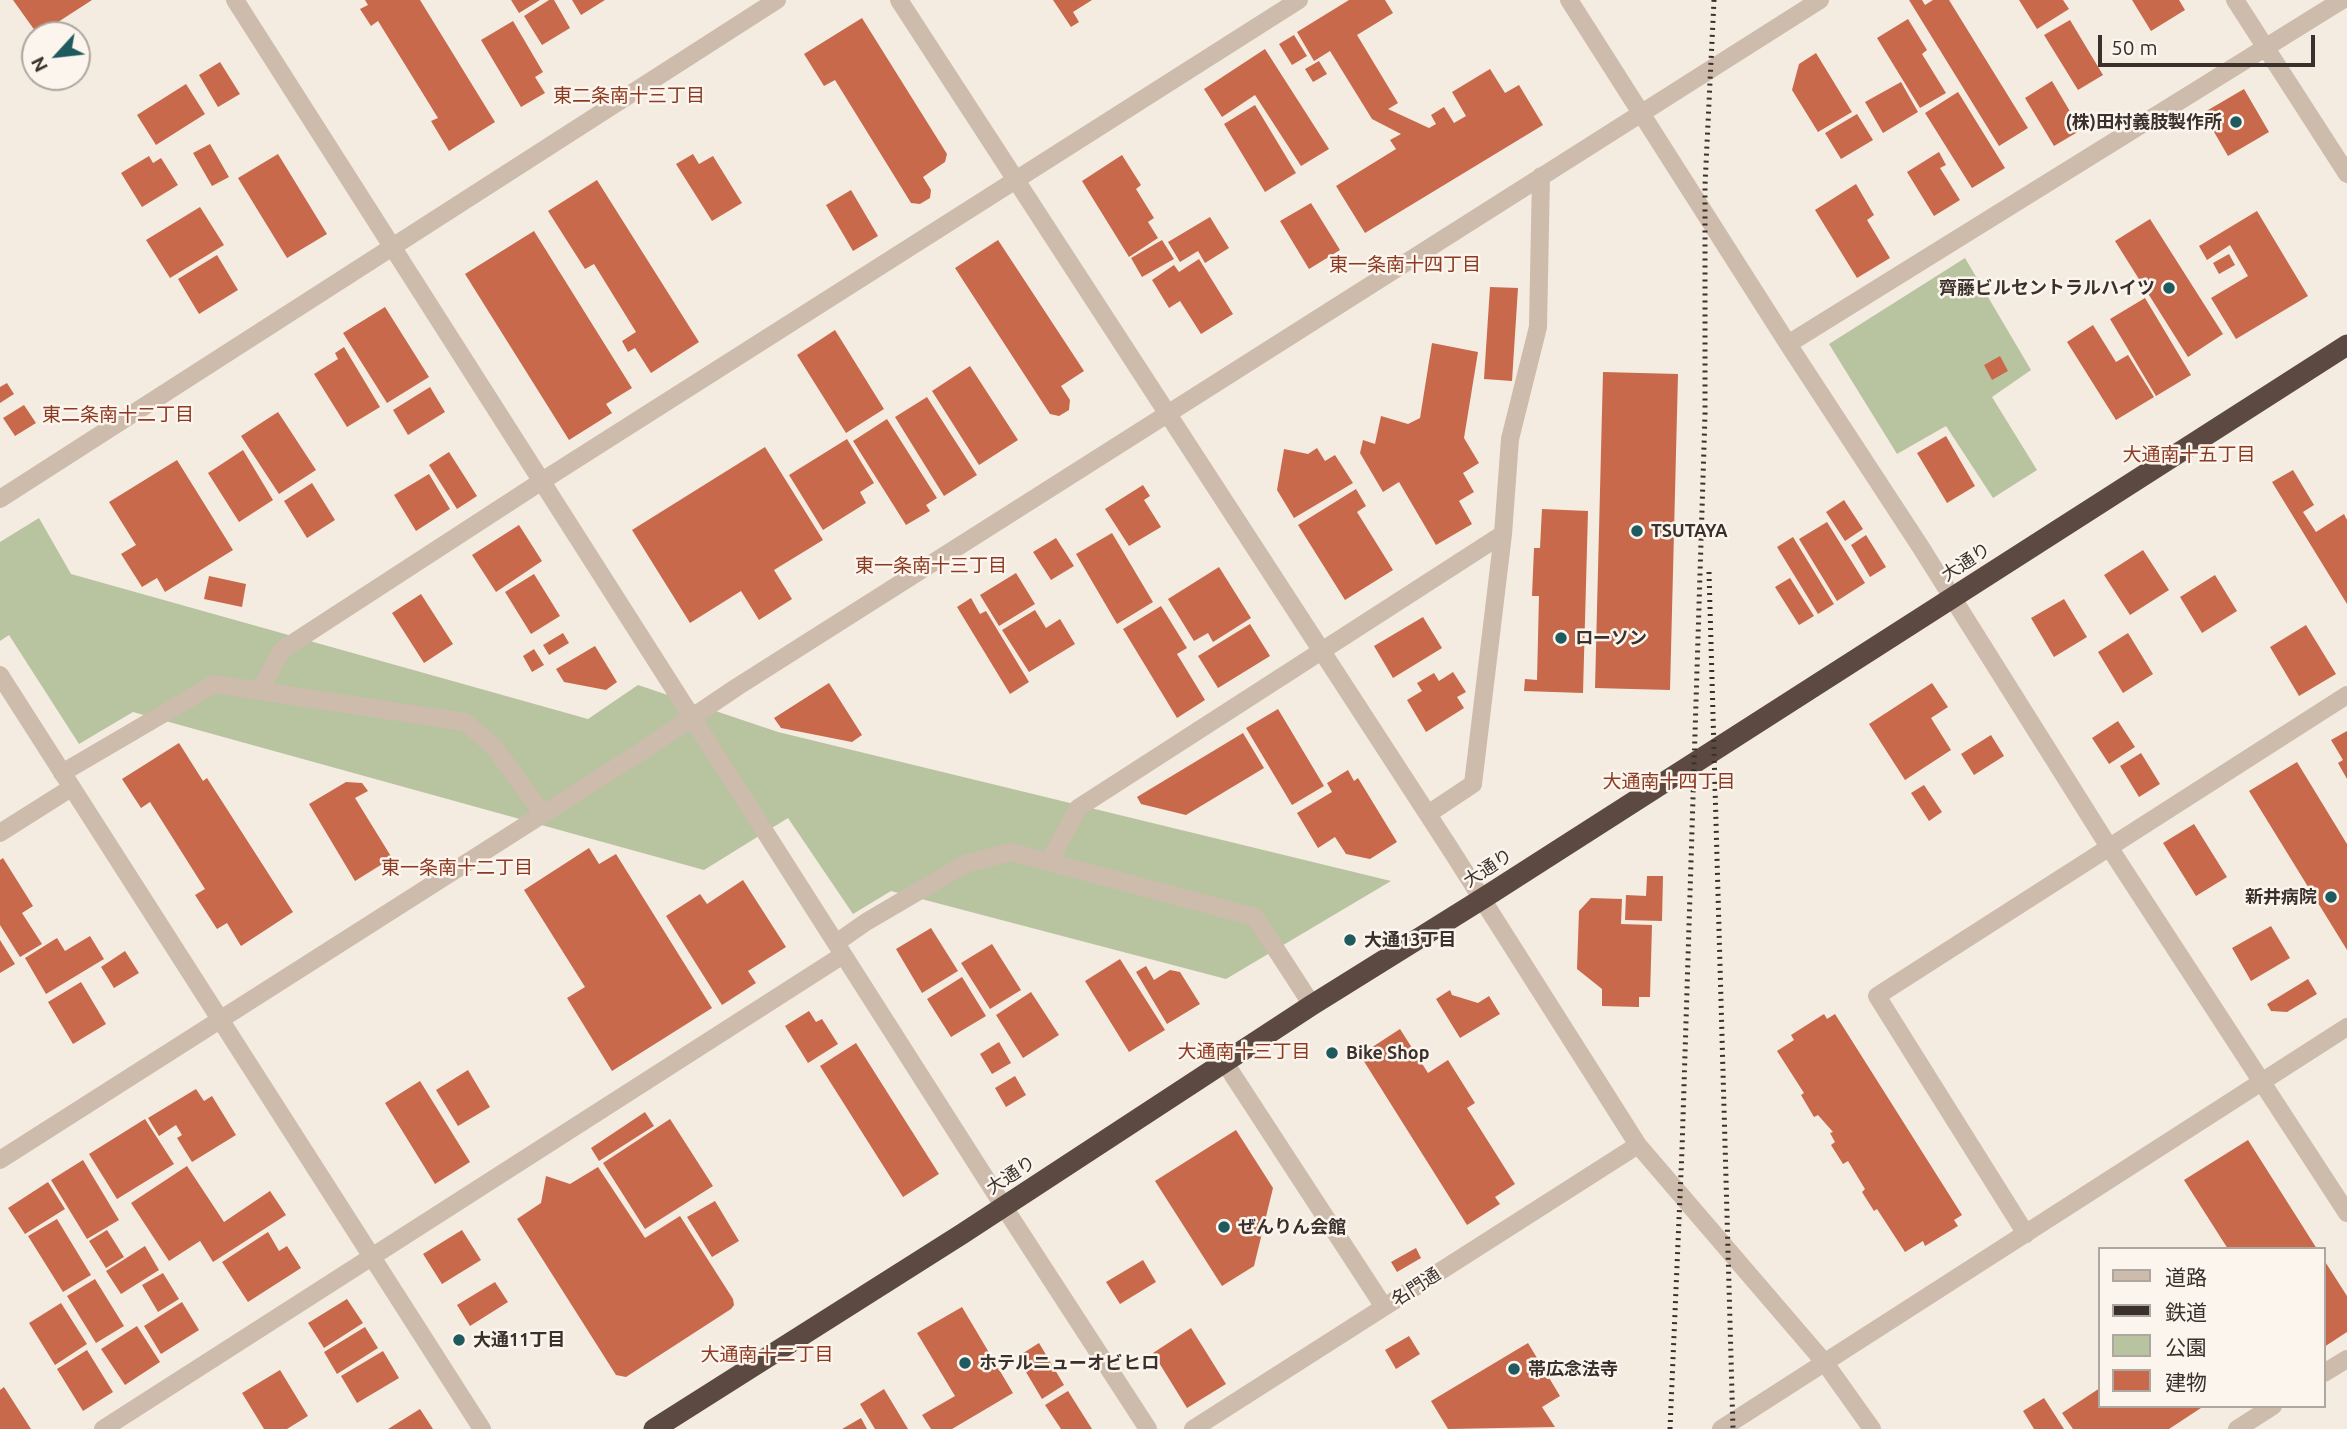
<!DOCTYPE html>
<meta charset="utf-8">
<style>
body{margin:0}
#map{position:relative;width:2347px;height:1429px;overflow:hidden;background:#f4ebe1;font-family:Ubuntu,"Noto Sans JP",sans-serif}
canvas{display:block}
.legend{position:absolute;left:2098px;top:1247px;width:228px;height:161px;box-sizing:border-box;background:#fbf5ee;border:2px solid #aea6a0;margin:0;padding:9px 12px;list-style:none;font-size:21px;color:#3b302b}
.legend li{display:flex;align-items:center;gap:14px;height:35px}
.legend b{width:35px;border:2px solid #aea6a0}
.north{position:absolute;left:21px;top:21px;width:70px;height:70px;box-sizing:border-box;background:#fbf5ee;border:2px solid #aea6a0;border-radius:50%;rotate:243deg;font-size:19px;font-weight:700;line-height:28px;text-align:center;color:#3b302b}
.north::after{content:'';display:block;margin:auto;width:24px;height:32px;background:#1f5a5e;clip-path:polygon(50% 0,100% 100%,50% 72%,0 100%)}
.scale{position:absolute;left:2098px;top:35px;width:217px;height:32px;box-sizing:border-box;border:4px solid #3b302b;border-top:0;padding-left:9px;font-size:21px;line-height:24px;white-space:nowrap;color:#3b302b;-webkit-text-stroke:5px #fbf5ee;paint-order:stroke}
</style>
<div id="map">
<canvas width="2347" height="1429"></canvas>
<ul class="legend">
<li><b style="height:9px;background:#cdbbac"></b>道路</li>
<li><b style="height:9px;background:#3b302b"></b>鉄道</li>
<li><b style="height:19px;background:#b8c4a0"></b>公園</li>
<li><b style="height:19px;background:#c8694b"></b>建物</li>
</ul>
<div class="north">N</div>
<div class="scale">50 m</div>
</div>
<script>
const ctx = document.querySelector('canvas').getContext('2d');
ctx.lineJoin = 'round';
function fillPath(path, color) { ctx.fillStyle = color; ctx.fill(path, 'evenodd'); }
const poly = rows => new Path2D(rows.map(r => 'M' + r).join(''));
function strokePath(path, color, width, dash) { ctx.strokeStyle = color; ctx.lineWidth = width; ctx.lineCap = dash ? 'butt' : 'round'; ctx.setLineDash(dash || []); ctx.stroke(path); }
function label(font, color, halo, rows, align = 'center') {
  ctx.font = font + ' Ubuntu,"Noto Sans JP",sans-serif'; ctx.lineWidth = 5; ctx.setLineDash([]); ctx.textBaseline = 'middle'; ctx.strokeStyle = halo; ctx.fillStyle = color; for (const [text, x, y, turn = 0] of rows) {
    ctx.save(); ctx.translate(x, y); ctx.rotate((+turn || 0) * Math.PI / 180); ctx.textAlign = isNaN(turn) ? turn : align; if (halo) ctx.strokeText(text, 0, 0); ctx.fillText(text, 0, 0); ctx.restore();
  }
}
fillPath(poly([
 [1965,258,2031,370,1992,397,2037,470,1993,498,1946,426,1897,454,1829,344],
 [39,518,71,574,588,719,638,685,778,732,1391,881,1226,979,891,891,853,914,788,818,704,870,133,712,79,744,9,635,0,641,0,542]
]), '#b8c4a0');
fillPath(poly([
 [13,0,92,0,38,35],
 [365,0,420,0,495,122,449,151,431,121,438,118,378,21,371,26,360,9,368,5],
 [511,0,540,0,519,13],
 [549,0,554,0,570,28,542,45,524,16],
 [572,0,605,0,581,15],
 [1053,0,1092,0,1073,12,1079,22,1071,27],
 [1349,0,1385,0,1393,13,1357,35,1398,103,1388,109,1429,128,1436,124,1431,115,1444,107,1454,123,1466,116,1452,92,1490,69,1505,93,1519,85,1543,125,1365,233,1336,186,1396,149,1390,140,1401,134,1372,119,1330,51,1314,61,1297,32],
 [1909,0,1922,0,1925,5,1933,0,1949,0,2028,128,1999,146],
 [2019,0,2063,0,2069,9,2037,29],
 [2132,0,2179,0,2185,10,2151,31],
 [862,18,947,154,945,162,923,177,931,190,930,198,920,204,911,203,835,80,824,86,804,54],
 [1908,19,1927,50,1922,54,1946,93,1920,108,1877,38],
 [2070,20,2103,75,2078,90,2044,35],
 [513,21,543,72,535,77,545,93,521,107,481,40],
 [1294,35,1307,56,1292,65,1279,44],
 [1265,49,1329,149,1301,166,1255,95,1222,117,1204,89],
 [1816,53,1852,112,1818,132,1792,90,1799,64],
 [1319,61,1327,74,1313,82,1305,69],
 [220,62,240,94,218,107,199,75],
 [2052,81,2081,130,2054,146,2025,98],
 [1901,82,1918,112,1883,133,1865,102],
 [186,84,205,114,156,145,137,115],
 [2244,89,2269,132,2228,156,2203,113],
 [1958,92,2005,168,1972,188,1925,113],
 [1255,105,1296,173,1265,192,1224,124],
 [1857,114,1873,140,1841,159,1825,133],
 [210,144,229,177,212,186,193,153],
 [1939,152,1946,165,1940,168,1960,200,1934,216,1907,172],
 [278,154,327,234,287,258,238,178],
 [693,154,699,164,713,156,742,203,712,221,676,164],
 [1122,155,1141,185,1136,189,1154,218,1148,222,1158,238,1129,257,1082,181],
 [149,156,153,163,161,158,178,185,142,207,121,173],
 [597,180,699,342,651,373,635,348,628,352,622,341,636,332,594,264,585,269,548,211],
 [1856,184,1874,215,1867,220,1890,258,1857,278,1815,210],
 [851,190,878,236,853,251,826,205],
 [1311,203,1340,250,1309,269,1280,221],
 [200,207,224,245,170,278,146,240],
 [2257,211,2308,296,2236,339,2211,298,2248,276,2230,245,2207,260,2199,246],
 [1210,217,1229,248,1205,263,1198,251,1180,262,1168,242],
 [2150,219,2223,334,2188,357,2115,241],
 [534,231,632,388,606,404,612,413,569,440,465,274],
 [998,240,1084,371,1061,386,1070,400,1069,410,1059,416,1050,414,955,268],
 [1162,240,1174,259,1142,277,1131,258],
 [2229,254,2235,265,2219,274,2213,263],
 [217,255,238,290,199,314,178,279],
 [1199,259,1233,314,1201,334,1180,301,1169,308,1152,280,1174,265,1179,272],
 [1490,287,1518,288,1512,381,1484,379],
 [2145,298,2191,375,2156,396,2110,319],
 [385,307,429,377,387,403,343,333],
 [2093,325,2116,362,2128,355,2154,397,2116,420,2067,342],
 [835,330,884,409,846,433,797,355],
 [1432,343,1478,352,1464,438,1479,463,1463,473,1474,492,1459,501,1472,524,1436,545,1399,482,1383,492,1360,453,1363,440,1375,444,1381,416,1408,424,1420,418],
 [344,347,380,407,347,427,314,374,338,359,335,353],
 [2000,356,2008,371,1992,380,1984,365],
 [970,366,1018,440,979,465,932,391],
 [1603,372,1678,374,1670,690,1595,688],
 [7,383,14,394,0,403,0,387],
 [430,387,445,412,408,435,393,410],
 [927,397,977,475,944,496,895,417],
 [24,405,36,423,15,436,3,418],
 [278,412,316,470,279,494,241,436],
 [887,419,937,498,926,505,930,511,906,525,853,441],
 [1946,436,1975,486,1947,503,1917,453],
 [847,439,874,483,860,492,866,503,823,530,789,475],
 [765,447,823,540,774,570,792,599,759,620,741,591,690,623,632,530],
 [1317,448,1325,461,1335,455,1353,483,1294,518,1277,490,1284,449,1308,454],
 [243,450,273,500,239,522,208,473],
 [449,452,477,496,457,509,429,465],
 [177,460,233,550,165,592,157,578,142,587,121,554,136,545,109,502],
 [2293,470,2314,505,2303,512,2316,532,2344,514,2347,520,2347,604,2272,482],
 [429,474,450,509,416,531,394,495],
 [312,483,335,520,307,538,284,501],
 [1143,485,1150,496,1144,500,1161,527,1129,546,1105,509],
 [1356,489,1366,506,1357,512,1393,570,1345,600,1298,525],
 [1844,500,1863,529,1845,541,1826,512],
 [1542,509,1588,511,1583,693,1524,691,1525,679,1537,680,1539,596,1532,596,1534,548,1540,548],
 [1827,522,1865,583,1837,601,1799,539],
 [519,525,542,561,496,592,472,555],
 [1112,533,1153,602,1117,624,1076,554],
 [1866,535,1886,567,1870,577,1851,545],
 [1793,537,1834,604,1818,614,1777,547],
 [1056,538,1074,566,1051,580,1033,552],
 [2143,550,2169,590,2130,615,2104,575],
 [1219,567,1251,618,1213,642,1208,633,1194,641,1168,599],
 [1016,573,1035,604,999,626,980,595],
 [534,574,560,616,531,634,505,592],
 [2215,575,2237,611,2202,633,2180,597],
 [209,576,246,584,242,607,204,599],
 [1790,578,1814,616,1799,625,1775,587],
 [421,594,453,644,424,663,392,613],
 [971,598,980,614,986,611,1029,682,1010,694,957,607],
 [2064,599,2087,637,2054,657,2031,618],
 [1161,606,1187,648,1177,654,1205,700,1177,718,1123,629],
 [1035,610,1046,628,1060,619,1075,644,1029,672,1002,630],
 [1423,617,1442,648,1393,678,1374,646],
 [1250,624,1270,656,1218,688,1198,656],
 [2306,625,2336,674,2299,696,2270,647],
 [563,633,569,643,549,655,543,645],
 [2128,633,2153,674,2123,693,2098,652],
 [595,646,617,682,606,690,564,682,556,669],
 [534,649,544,665,532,672,523,656],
 [1453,672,1466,692,1457,697,1464,708,1426,732,1407,700,1422,691,1417,683,1434,673,1439,681],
 [829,683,862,735,852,742,781,728,774,718],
 [1932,683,1948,707,1931,718,1951,750,1905,780,1869,724],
 [1278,709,1324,786,1292,805,1246,728],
 [2118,721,2135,747,2109,764,2092,738],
 [2347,731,2347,779,2338,763,2343,760,2331,740],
 [1243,733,1264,768,1186,815,1141,804,1137,797],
 [1991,735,2004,756,1974,775,1961,754],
 [179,743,203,781,207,778,293,912,241,946,227,923,217,929,195,895,205,889,150,802,141,808,122,779],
 [2141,753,2160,784,2139,797,2120,766],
 [2297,762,2347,844,2347,950,2249,791],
 [1348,770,1354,781,1358,778,1397,842,1370,859,1346,854,1335,837,1318,848,1297,813,1332,792,1327,783],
 [346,782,362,783,368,791,355,798,392,858,355,881,309,804],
 [1924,785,1942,812,1929,821,1911,793],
 [2194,824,2227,877,2196,896,2163,843],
 [589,848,599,864,616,854,712,1008,612,1071,567,998,585,987,524,890],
 [3,858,33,906,22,913,42,944,20,957,0,925,0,860],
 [1647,876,1663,876,1662,921,1625,920,1626,895,1646,896],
 [743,880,786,947,748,971,756,983,722,1005,666,916,700,894,707,904],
 [1591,898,1622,899,1621,924,1652,925,1650,997,1639,997,1639,1007,1602,1006,1602,989,1577,969,1579,911],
 [2271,926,2290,958,2251,981,2232,948],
 [931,928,958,971,922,993,896,949],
 [90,936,104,959,46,994,25,958,57,938,65,951],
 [0,940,15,964,0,973],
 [992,944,1021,990,990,1009,961,963],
 [125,951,139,973,114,988,101,967],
 [1120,959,1165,1030,1129,1052,1085,981],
 [1146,966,1154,980,1170,970,1180,972,1200,1004,1167,1024,1136,972],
 [962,977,986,1016,951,1037,927,999],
 [2308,979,2317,994,2287,1012,2271,1011,2267,1004],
 [81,982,106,1024,73,1044,48,1002],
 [1450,990,1452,995,1478,1003,1489,996,1500,1014,1460,1038,1436,999],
 [1031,992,1059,1035,1023,1058,996,1015],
 [809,1011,816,1022,822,1019,838,1044,808,1063,785,1026],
 [1824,1014,1827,1019,1835,1014,1962,1215,1954,1220,1958,1226,1925,1246,1923,1241,1905,1252,1877,1209,1874,1211,1862,1192,1865,1189,1848,1161,1843,1164,1831,1145,1835,1142,1830,1133,1833,1132,1818,1115,1814,1117,1801,1095,1804,1093,1777,1051,1794,1040,1791,1035],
 [1400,1029,1428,1073,1448,1060,1475,1103,1467,1108,1515,1184,1495,1197,1500,1204,1467,1225,1360,1055],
 [999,1042,1011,1063,992,1074,980,1054],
 [856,1043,939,1174,903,1197,820,1066],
 [468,1070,490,1107,458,1126,436,1090],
 [1015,1076,1026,1095,1006,1107,995,1088],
 [420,1081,470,1162,435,1184,385,1103],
 [196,1089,204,1101,212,1096,236,1135,192,1162,177,1138,182,1135,176,1125,159,1136,148,1118],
 [645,1112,654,1126,599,1161,591,1148],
 [145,1119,174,1164,117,1199,89,1154],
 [670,1119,713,1186,645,1229,603,1163],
 [1236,1130,1273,1188,1254,1266,1222,1286,1155,1181],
 [2248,1140,2317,1249,2228,1249,2184,1180],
 [83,1160,119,1220,87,1239,51,1180],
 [187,1166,224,1222,270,1191,286,1215,213,1262,200,1241,169,1261,131,1203],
 [598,1167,645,1238,680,1216,733,1299,734,1305,731,1309,626,1377,616,1375,517,1219,541,1203,546,1176,570,1184],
 [48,1182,65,1209,25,1234,8,1208],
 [715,1201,739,1241,712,1257,687,1217],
 [57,1219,91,1275,63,1292,28,1236],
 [107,1230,124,1257,106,1268,89,1241],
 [462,1230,481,1260,442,1284,423,1254],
 [268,1232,279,1251,287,1246,301,1268,248,1302,222,1262],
 [145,1246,159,1270,121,1294,106,1271],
 [1416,1248,1421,1258,1397,1272,1391,1262],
 [1143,1260,1156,1282,1120,1304,1106,1282],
 [2324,1260,2347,1296,2347,1332,2324,1347],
 [163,1273,179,1299,158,1312,142,1285],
 [95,1279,124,1326,96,1343,67,1296],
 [495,1282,508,1302,470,1326,457,1305],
 [347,1299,363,1323,324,1348,308,1323],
 [182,1302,199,1330,161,1354,144,1326],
 [61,1303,87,1344,55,1365,29,1323],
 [962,1307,1013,1393,952,1429,931,1429,922,1415,955,1396,917,1333],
 [137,1326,160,1362,125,1385,101,1349],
 [365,1327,378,1348,337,1374,324,1352],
 [1191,1328,1226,1384,1187,1408,1153,1353],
 [1409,1336,1420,1354,1396,1369,1385,1350],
 [1039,1343,1064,1385,1042,1399,1017,1357],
 [1528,1343,1560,1396,1542,1407,1555,1427,1448,1429,1431,1401],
 [87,1350,113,1392,83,1411,57,1369],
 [383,1351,399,1378,357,1403,341,1376],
 [280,1370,308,1416,287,1429,264,1429,242,1393],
 [4,1387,31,1429,0,1429,0,1390],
 [2100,1388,2100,1406,2204,1406,2169,1429,2073,1429,2062,1413],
 [884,1389,908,1429,875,1429,860,1404],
 [1068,1391,1092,1429,1061,1429,1045,1405],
 [2044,1398,2064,1429,2034,1429,2023,1411],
 [420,1409,433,1429,388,1429],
 [861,1418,867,1429,842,1429]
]), '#c8694b');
strokePath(poly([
 [235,0,1004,1207,1148,1429],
 [899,0,1451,850,1638,1145,1825,1363,1872,1429],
 [1569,0,1788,344,1920,546,2109,847,2347,1213],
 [2235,0,2347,174],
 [1788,344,2342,0],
 [0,499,777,0],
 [0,675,482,1429],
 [260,690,282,650,542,481,1299,0],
 [62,773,214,684,465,722,494,747,543,814],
 [1428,814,1473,784,1503,534],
 [0,833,71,788],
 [1049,862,1078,808,1503,534,1510,439,1538,327,1541,176],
 [836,943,866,922,965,864,1011,852,1255,917,1312,1005],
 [1225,1063,1384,1307],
 [0,1160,639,753,737,687,1820,0],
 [2026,1234,1877,996,2347,695],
 [2324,1373,2347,1359],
 [103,1429,843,955],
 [1193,1429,1638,1145],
 [1721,1429,2347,1027],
 [2237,1429,2273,1406]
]), '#cdbbac', 18);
strokePath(poly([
 [654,1429,962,1234,1312,1005,1482,899,2347,345]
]), '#5c4a42', 21);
strokePath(poly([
 [1709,572,1733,1429],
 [1670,1429,1682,1150,1705,414,1705,185,1714,0]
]), '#3b302b', 5, [2, 5]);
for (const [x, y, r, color] of [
 [2236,122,7,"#1f5a5e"],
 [2169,288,7,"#1f5a5e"],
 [1637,531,7,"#1f5a5e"],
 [1561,638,7,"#1f5a5e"],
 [2331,897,7,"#1f5a5e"],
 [1350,940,7,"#1f5a5e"],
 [1332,1053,7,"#1f5a5e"],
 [1224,1227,7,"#1f5a5e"],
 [459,1340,7,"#1f5a5e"],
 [965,1363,7,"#1f5a5e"],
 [1514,1369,7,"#1f5a5e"]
]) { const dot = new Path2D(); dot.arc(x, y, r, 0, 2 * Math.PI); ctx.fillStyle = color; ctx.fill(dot); strokePath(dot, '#fbf5ee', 2.5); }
label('bold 18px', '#3b302b', '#fbf5ee', [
 ["(株)田村義肢製作所",2222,122,"right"],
 ["齊藤ビルセントラルハイツ",2155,288,"right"],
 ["TSUTAYA",1651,531],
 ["ローソン",1575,638],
 ["新井病院",2317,897,"right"],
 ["大通13丁目",1364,940],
 ["Bike Shop",1346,1053],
 ["ぜんりん会館",1238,1227],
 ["大通11丁目",473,1340],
 ["ホテルニューオビヒロ",979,1363],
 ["帯広念法寺",1528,1369]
], 'left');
label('18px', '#3b302b', '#fbf5ee', [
 ["大通り",1966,562,-33],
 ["大通り",1488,868,-33],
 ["大通り",1011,1175,-33],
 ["名門通",1416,1287,-33]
]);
label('19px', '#8c3b22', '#fbf5ee', [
 ["東二条南十三丁目",629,96],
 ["東一条南十四丁目",1405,265],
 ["東二条南十二丁目",118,415],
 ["大通南十五丁目",2189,455],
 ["東一条南十三丁目",931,566],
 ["大通南十四丁目",1669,782],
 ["東一条南十二丁目",457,868],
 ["大通南十三丁目",1244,1052],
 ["大通南十二丁目",767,1355]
]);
</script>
